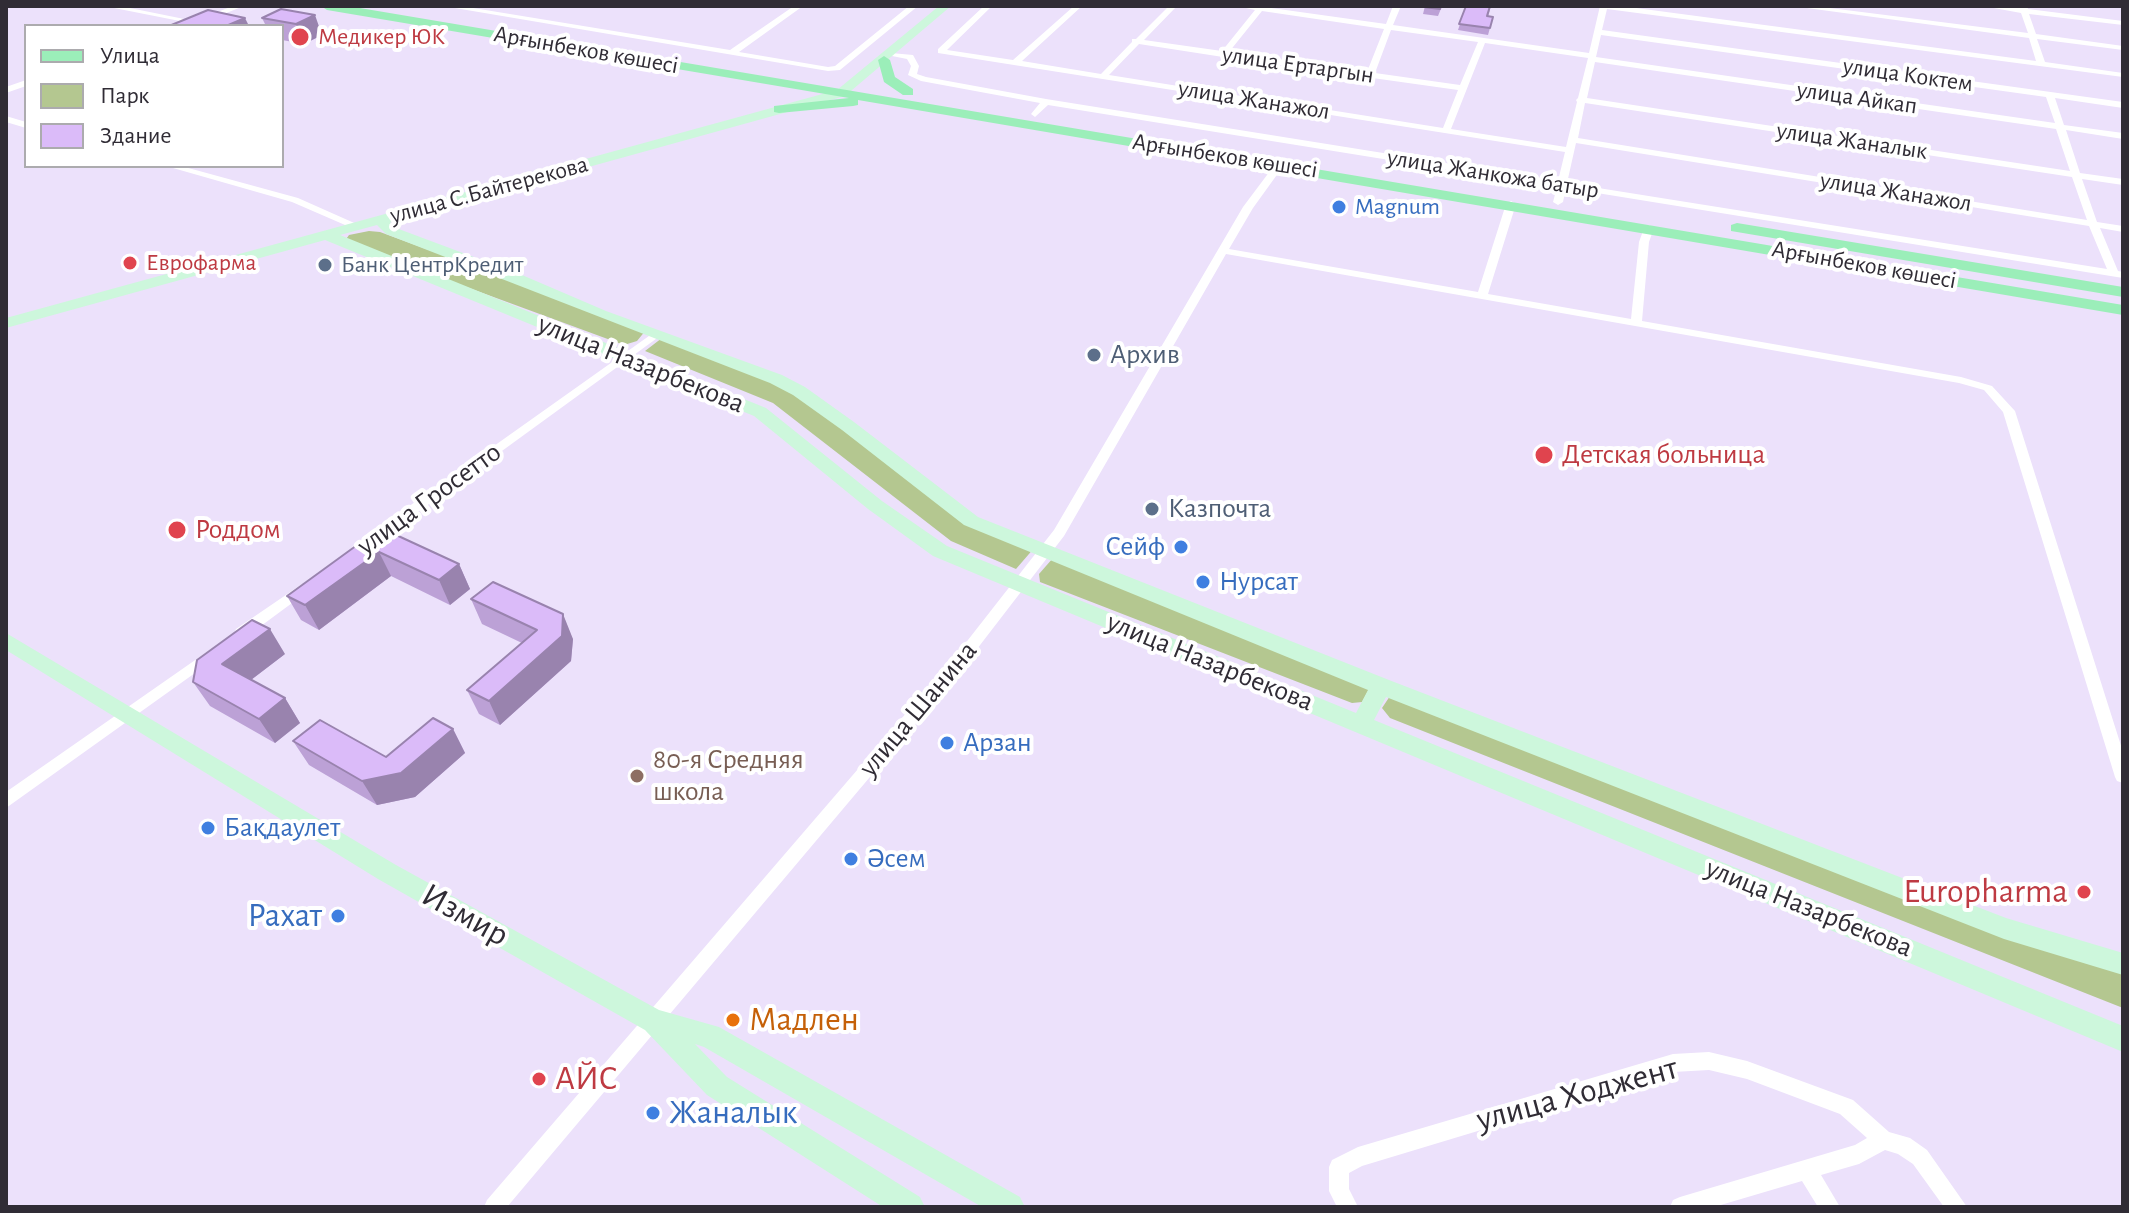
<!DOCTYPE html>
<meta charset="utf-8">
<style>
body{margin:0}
#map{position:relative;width:2129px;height:1213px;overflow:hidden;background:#ece1fb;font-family:"Alegreya Sans",sans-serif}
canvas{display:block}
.frame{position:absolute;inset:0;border:8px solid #302c35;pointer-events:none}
.legend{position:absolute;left:24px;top:24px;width:260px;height:144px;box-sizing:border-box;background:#fff;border:2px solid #acabae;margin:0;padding:10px 14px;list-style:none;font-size:24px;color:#302c35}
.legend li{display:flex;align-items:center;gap:16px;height:40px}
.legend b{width:40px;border:2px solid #acabae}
</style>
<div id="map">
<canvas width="2129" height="1213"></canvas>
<div class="frame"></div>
<ul class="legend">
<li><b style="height:10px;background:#9beeb9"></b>Улица</li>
<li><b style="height:22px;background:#b4c790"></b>Парк</li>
<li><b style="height:22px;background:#dbbbf9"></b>Здание</li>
</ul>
</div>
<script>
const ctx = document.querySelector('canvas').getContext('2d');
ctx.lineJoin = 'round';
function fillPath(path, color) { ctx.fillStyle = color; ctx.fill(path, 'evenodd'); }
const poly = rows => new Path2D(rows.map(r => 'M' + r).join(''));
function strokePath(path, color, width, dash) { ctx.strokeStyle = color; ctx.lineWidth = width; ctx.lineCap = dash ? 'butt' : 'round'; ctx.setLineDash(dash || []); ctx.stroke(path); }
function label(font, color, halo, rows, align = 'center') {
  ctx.font = font + ' "Alegreya Sans",sans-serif'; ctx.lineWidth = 8; ctx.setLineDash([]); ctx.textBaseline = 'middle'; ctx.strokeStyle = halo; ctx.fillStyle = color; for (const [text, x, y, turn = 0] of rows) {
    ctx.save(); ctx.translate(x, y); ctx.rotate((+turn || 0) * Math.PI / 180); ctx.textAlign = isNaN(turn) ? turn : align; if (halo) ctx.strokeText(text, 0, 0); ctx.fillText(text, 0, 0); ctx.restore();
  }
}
fillPath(poly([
 [369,231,380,232,646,330,637,341,624,345,344,242,349,235],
 [662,338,799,388,966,520,1035,547,1016,569,951,541,773,403,645,351],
 [1053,558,1373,682,1362,702,1352,703,1040,582,1039,574],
 [1392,693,2123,969,2123,1008,1390,718,1382,708]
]), '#b4c790');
fillPath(poly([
 [104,6,120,6,199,22,195,24,104,6],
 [233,6,244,6,206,21,199,19,233,6],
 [443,6,461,6,730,50,794,6,803,6,739,52,828,67,835,66,909,6,918,6,840,70,828,71,443,6],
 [984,6,992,6,947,50,1013,60,1074,6,1082,6,1022,61,1101,74,1132,42,1132,39,1136,39,1169,6,1177,6,1144,40,1222,51,1255,10,1237,6,1257,6,1386,24,1393,6,1401,6,1393,25,1589,53,1600,6,1621,6,2036,61,2029,38,1792,6,1814,6,2028,33,2021,13,1983,6,2020,8,2019,6,2027,6,2028,9,2123,21,2123,25,2029,14,2036,34,2123,46,2123,50,2037,39,2045,62,2123,73,2123,77,1607,9,1602,30,2123,102,2123,108,2055,98,2064,125,2123,133,2123,139,2066,130,2080,173,2123,179,2123,185,2082,179,2097,222,2123,226,2123,232,2100,228,2118,271,2123,272,2123,278,1566,188,1563,202,1558,205,1553,202,1557,187,1048,105,1035,117,1031,114,1040,103,921,81,908,75,911,66,907,59,887,55,891,53,913,55,919,66,917,74,926,77,1046,99,1558,181,1565,152,938,53,938,49,984,6],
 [1262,11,1384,29,1367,72,1229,52,1262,11],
 [1391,30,1478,42,1460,85,1375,73,1391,30],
 [1601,35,2046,97,2055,123,1596,57,1601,35],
 [1485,43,1588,58,1578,98,1576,100,1577,102,1566,147,1451,129,1485,43],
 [1139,44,1223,57,1458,90,1443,128,1109,75,1139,44],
 [1595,62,2056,129,2070,171,1587,98,1595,62],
 [1585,103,2072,177,2087,220,1578,138,1585,103],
 [1576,143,2089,226,2107,269,1567,183,1576,143],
 [26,80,26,86,6,93,6,87,26,80],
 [6,116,26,122,26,128,6,122,6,116],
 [1279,162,1284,165,1253,208,1229,249,1478,292,1506,204,1511,201,1516,204,1488,294,1631,319,1639,242,1644,228,1649,225,1654,228,1649,242,1642,321,1961,377,1992,386,2015,411,2123,752,2123,783,2117,781,2115,777,2003,412,1984,390,1959,383,1226,254,1064,536,967,662,507,1207,484,1207,487,1200,957,654,1054,530,1243,207,1276,163,1279,162],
 [166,166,181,166,298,198,361,226,352,228,292,202,166,166],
 [656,331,660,332,660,336,363,552,353,552,351,549,353,546,656,331],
 [302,584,309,589,307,592,246,637,236,637,234,633,236,629,302,584],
 [211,649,216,650,218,654,216,658,6,808,6,792,211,649],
 [1709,1052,1747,1061,1853,1100,1889,1132,1910,1138,1927,1150,1967,1207,1944,1207,1913,1164,1898,1154,1885,1150,1859,1164,1821,1175,1840,1207,1818,1207,1802,1181,1714,1207,1670,1207,1673,1200,1680,1197,1855,1145,1867,1138,1840,1114,1747,1079,1709,1070,1673,1072,1362,1166,1349,1173,1349,1189,1358,1207,1337,1207,1329,1191,1329,1167,1332,1160,1358,1147,1673,1054,1709,1052]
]), '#fff');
fillPath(poly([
 [939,6,951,6,845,96,390,222,396,228,522,275,606,311,782,375,805,387,854,422,978,517,1389,680,2006,918,2123,953,2123,975,2004,939,1386,697,1374,720,2123,1026,2123,1052,933,556,868,509,754,416,325,240,6,328,6,318,837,90,939,6],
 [377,225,386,234,770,383,793,395,842,430,964,525,1368,690,1356,713,947,546,882,501,766,408,340,235,377,225],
 [6,633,396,865,659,1010,719,1027,1020,1197,1025,1207,982,1207,704,1047,695,1044,727,1077,920,1197,925,1207,883,1207,707,1095,645,1030,378,879,6,650,6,633]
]), '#cdf7dc');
fillPath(poly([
 [321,6,348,6,2123,305,2123,315,858,100,858,105,853,106,779,113,774,112,774,106,849,98,327,10,321,6],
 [884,56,890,60,895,77,913,89,913,95,903,95,884,82,878,60,884,56],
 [1737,223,2123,287,2123,297,1731,231,1731,225,1737,223]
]), '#9beeb9');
fillPath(poly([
 [1425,6,1442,6,1438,16,1423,14],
 [1466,6,1491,6,1488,17,1493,17,1488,35,1458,30],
 [281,9,322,35,304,44,282,40,282,26,266,26,262,18],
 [394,534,459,564,470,589,450,605,391,576,319,630,301,620,287,596],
 [471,599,573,639,571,661,500,725,479,714,467,690,522,643,482,624],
 [285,654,251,680,285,698,300,723,275,743,210,706,193,682],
 [453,729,465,753,415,797,377,805,309,765,293,741,386,757]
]), '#bca1d6');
fillPath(poly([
 [315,15,322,35,304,44,296,24],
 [245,18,249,26,226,26],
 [379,552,391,576,319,630,305,605],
 [459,564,470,589,450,605,439,580],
 [563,614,573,639,571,661,500,725,489,701],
 [270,629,285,654,239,689,222,664],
 [285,698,300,723,275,743,259,719],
 [453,729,465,753,415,797,377,805,362,781]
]), '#9983ae');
const building = poly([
 [1425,6,1441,6,1440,9,1424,7,1425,6],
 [1466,6,1490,6,1487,16,1493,17,1490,28,1459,24,1466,6],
 [281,9,315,15,296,24,262,18,281,9],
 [208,10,245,18,226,26,169,26,208,10],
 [394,534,459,564,439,580,379,552,305,605,287,596,364,540,394,534],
 [493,582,563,614,562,636,489,701,467,690,537,630,471,599,493,582],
 [252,620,270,629,222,664,285,698,259,719,193,682,197,660,252,620],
 [433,718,453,729,401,773,362,781,293,741,320,720,386,757,433,718]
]);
fillPath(building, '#dbbbf9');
strokePath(building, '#9983ae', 2);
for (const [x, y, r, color] of [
 [300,37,10,"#e0444e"],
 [1339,207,8,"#3f7fe0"],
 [130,263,8,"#e0444e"],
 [325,265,8,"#5c6f8a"],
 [1094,355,8,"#5c6f8a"],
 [1544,455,10,"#e0444e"],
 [1152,509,8,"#5c6f8a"],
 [177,530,10,"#e0444e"],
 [1181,547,8,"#3f7fe0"],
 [1203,582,8,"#3f7fe0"],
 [947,743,8,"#3f7fe0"],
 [637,776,8,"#8d6e63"],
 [208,828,8,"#3f7fe0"],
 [851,859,8,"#3f7fe0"],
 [2084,892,8,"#e0444e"],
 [338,916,8,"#3f7fe0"],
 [733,1020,8,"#e8710a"],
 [539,1079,8,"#e0444e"],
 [653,1113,8,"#3f7fe0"]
]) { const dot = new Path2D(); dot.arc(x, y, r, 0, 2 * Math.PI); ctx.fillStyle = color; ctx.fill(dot); strokePath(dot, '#fff', 3); }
label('24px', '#be3a42', '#fff', [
 ["Медикер ЮK",318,37],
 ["Еврофарма",146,263]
], 'left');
label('24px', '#302c35', '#fff', [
 ["Арғынбеков көшесі",586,50,10],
 ["улица Ертаргын",1298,65,8],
 ["улица Коктем",1908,75,8],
 ["улица Айкап",1857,98,8],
 ["улица Жанажол",1254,100,9],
 ["улица Жаналык",1852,141,8],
 ["Арғынбеков көшесі",1225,156,9],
 ["улица Жанкожа батыр",1493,174,9],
 ["улица С.Байтерекова",489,190,-15],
 ["улица Жанажол",1896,192,9],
 ["Арғынбеков көшесі",1864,265,10]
]);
label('24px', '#366cbe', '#fff', [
 ["Magnum",1355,207]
], 'left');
label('24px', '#4e5e75', '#fff', [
 ["Банк ЦентрКредит",341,265]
], 'left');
label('28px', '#4e5e75', '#fff', [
 ["Архив",1110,355],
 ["Казпочта",1168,509]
], 'left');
label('28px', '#302c35', '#fff', [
 ["улица Назарбекова",641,364,22],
 ["улица Гросетто",429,499,-36],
 ["улица Назарбекова",1210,662,22],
 ["улица Шанина",918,709,-50],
 ["улица Назарбекова",1809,908,22]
]);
label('28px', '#be3a42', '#fff', [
 ["Детская больница",1562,455],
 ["Роддом",195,530]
], 'left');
label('28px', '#366cbe', '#fff', [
 ["Сейф",1165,547,"right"],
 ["Нурсат",1219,582],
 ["Арзан",963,743],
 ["Бақдаулет",224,828],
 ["Əсем",867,859]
], 'left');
label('28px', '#785e54', '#fff', [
 ["80-я Средняя",653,760],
 ["школа",653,792]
], 'left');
label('34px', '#be3a42', '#fff', [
 ["Europharma",2068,892],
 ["АЙС",555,1079,"left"]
], 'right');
label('34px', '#302c35', '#fff', [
 ["Измир",465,915,29],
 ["улица Ходжент",1577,1094,-15]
]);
label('34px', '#366cbe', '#fff', [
 ["Рахат",322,916],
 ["Жаналык",669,1113,"left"]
], 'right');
label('34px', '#c56008', '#fff', [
 ["Мадлен",749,1020]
], 'left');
</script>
